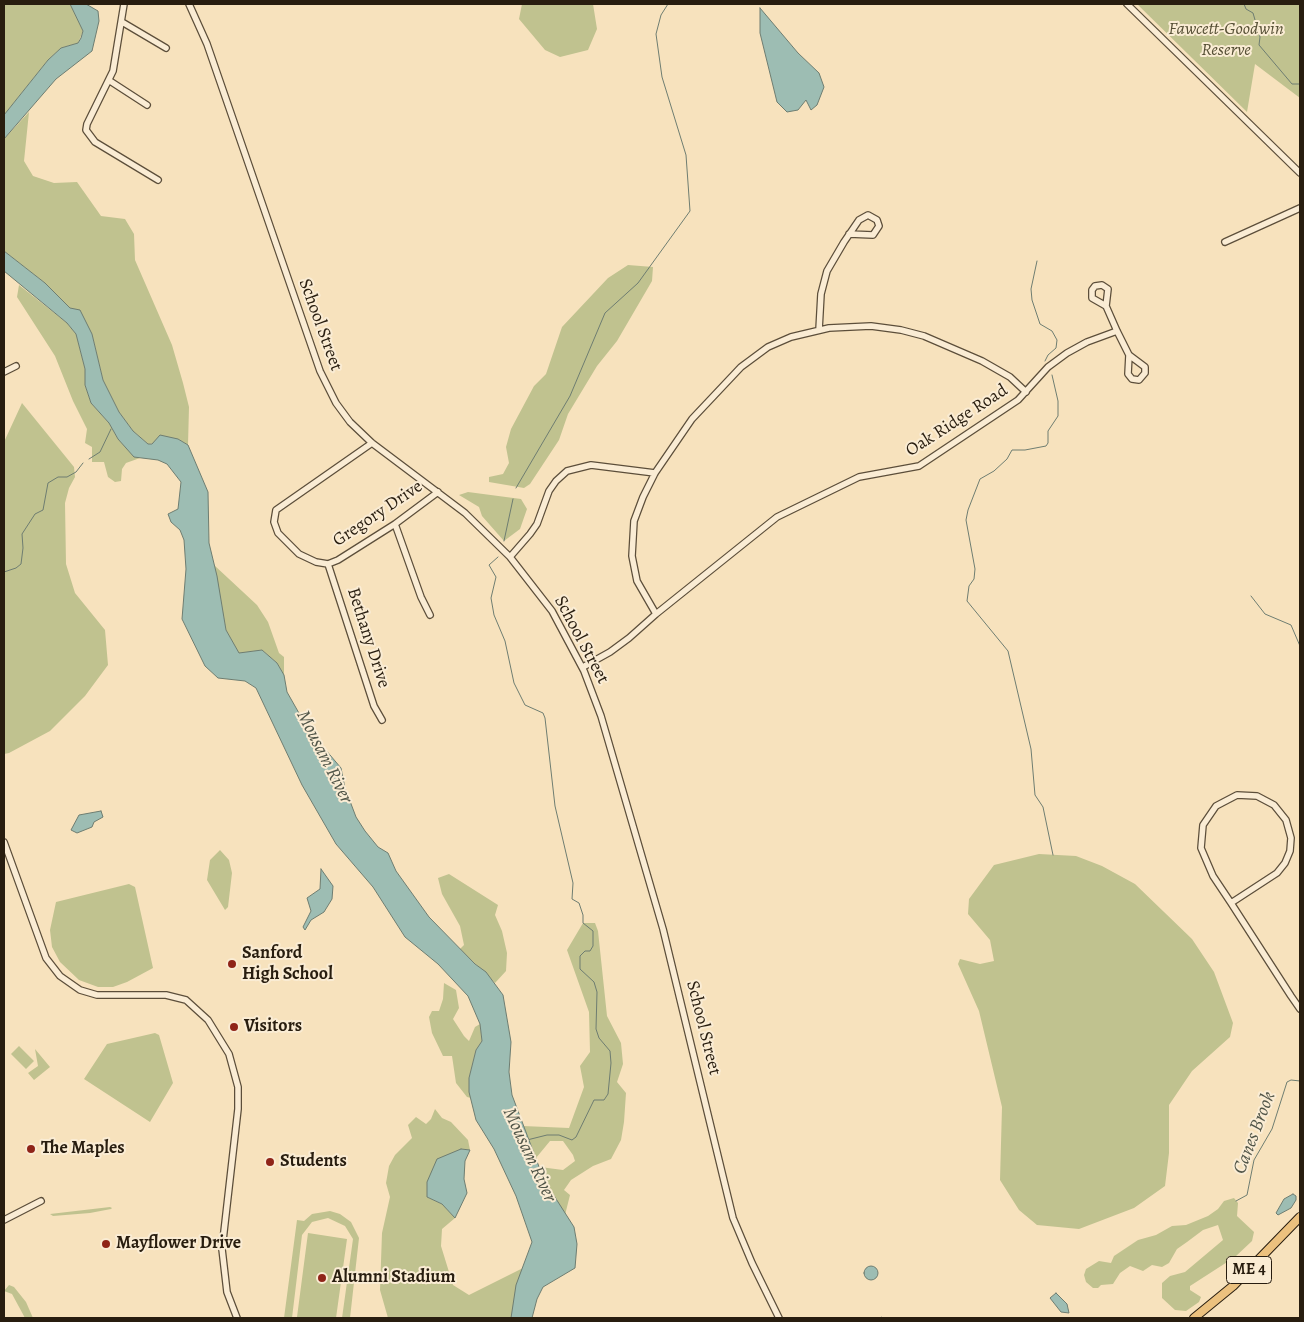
<!DOCTYPE html>
<style>
body{margin:0}
#map{position:relative;width:1304px;height:1322px;overflow:hidden;background:#f7e2bd;font-family:Alegreya,serif}
canvas{display:block}
.frame{position:absolute;inset:0;border:5px solid #281d0f;pointer-events:none}
</style>
<div id="map">
<canvas width="1304" height="1322"></canvas>
<div class="frame"></div>
</div>
<script>
const ctx = document.querySelector('canvas').getContext('2d');
ctx.lineJoin = 'round';
function fillPath(path, color) { ctx.fillStyle = color; ctx.fill(path, 'evenodd'); }
const poly = rows => new Path2D(rows.map(r => 'M' + r).join(''));
function strokePath(path, color, width, dash) { ctx.strokeStyle = color; ctx.lineWidth = width; ctx.lineCap = dash ? 'butt' : 'round'; ctx.setLineDash(dash || []); ctx.stroke(path); }
function label(font, color, halo, rows, align = 'center') {
  ctx.font = font + ' Alegreya,serif'; ctx.lineWidth = 4; ctx.setLineDash([]); ctx.textBaseline = 'middle'; ctx.strokeStyle = halo; ctx.fillStyle = color; for (const [text, x, y, turn = 0] of rows) {
    ctx.save(); ctx.translate(x, y); ctx.rotate((+turn || 0) * Math.PI / 180); ctx.textAlign = isNaN(turn) ? turn : align; if (halo) ctx.strokeText(text, 0, 0); ctx.fillText(text, 0, 0); ctx.restore();
  }
}
fillPath(poly([
 [4,4,70,4,83,31,78,43,61,48,48,60,4,115],
 [522,4,593,4,597,29,588,50,560,57,545,50,519,19],
 [1137,4,1300,4,1300,98,1255,64,1247,112],
 [29,112,24,161,33,176,54,183,77,182,101,216,125,219,134,234,135,260,172,345,183,383,189,407,188,445,178,439,148,444,133,431,119,412,103,380,92,334,45,283,4,251,4,139],
 [628,265,653,267,652,281,617,341,597,366,568,414,559,440,530,484,524,488,489,482,489,477,503,474,509,463,506,447,511,429,534,386,546,374,562,327,608,278],
 [19,285,67,323,76,334,85,369,85,385,91,403,109,423,118,439,134,456,140,458,126,463,122,469,121,481,115,482,108,477,104,462,92,462,92,447,85,443,87,429,73,401,55,356,17,297],
 [22,403,74,467,75,477,69,488,65,503,66,564,75,593,105,630,108,665,85,696,50,731,9,753,4,754,4,442],
 [468,492,521,499,527,509,520,529,504,541,482,516,479,507,459,495],
 [214,565,257,605,268,622,279,653,284,657,284,675,277,663,262,650,239,654,226,630],
 [220,850,229,860,232,873,228,907,225,910,207,880,210,860],
 [1039,854,1076,856,1102,866,1135,884,1192,939,1214,972,1233,1023,1230,1037,1192,1071,1169,1105,1169,1153,1165,1186,1134,1208,1079,1229,1037,1225,1019,1210,1000,1180,1002,1107,979,1011,958,964,960,959,980,964,994,961,990,940,968,914,969,899,994,865],
 [449,874,498,905,495,915,502,931,507,953,506,971,495,983,460,949,464,945,460,926,442,894,438,878],
 [129,884,135,887,153,968,127,982,113,987,98,987,79,980,60,962,52,947,50,930,56,902],
 [583,923,595,923,598,931,607,1016,621,1043,623,1064,617,1082,626,1093,624,1122,621,1140,611,1159,593,1166,571,1180,564,1190,570,1195,565,1215,544,1180,540,1167,563,1170,575,1161,573,1155,563,1141,550,1141,536,1158,523,1126,569,1128,584,1087,580,1066,590,1052,589,1012,567,950],
 [444,983,456,990,459,1008,453,1019,464,1036,469,1041,475,1027,480,1024,482,1041,476,1050,469,1078,471,1098,467,1097,456,1083,452,1056,443,1056,432,1033,429,1017,432,1011,439,1011,443,999],
 [155,1033,159,1035,173,1083,150,1122,84,1079,107,1044],
 [19,1046,34,1061,26,1069,11,1054],
 [35,1049,50,1067,34,1080,28,1073,38,1066],
 [435,1109,442,1118,451,1122,468,1140,470,1150,461,1149,427,1197,442,1204,455,1218,442,1229,441,1246,453,1285,469,1295,545,1257,520,1318,388,1318,380,1290,382,1233,390,1197,386,1183,389,1166,395,1155,412,1138,408,1125,416,1117,426,1124,431,1119],
 [1234,1198,1238,1203,1237,1216,1254,1232,1252,1241,1235,1257,1190,1286,1190,1290,1201,1297,1199,1302,1186,1311,1175,1310,1162,1298,1162,1283,1170,1276,1185,1272,1223,1240,1218,1225,1203,1230,1187,1242,1177,1249,1169,1263,1162,1267,1152,1265,1143,1271,1130,1266,1120,1273,1113,1284,1101,1285,1098,1288,1093,1288,1086,1282,1084,1275,1086,1269,1099,1261,1111,1263,1114,1256,1138,1240,1156,1235,1172,1226,1186,1225,1208,1216,1218,1209,1224,1201],
 [110,1207,112,1208,111,1209,90,1213,53,1216,50,1214],
 [330,1211,340,1214,351,1222,359,1238,350,1318,342,1318,353,1239,345,1226,328,1218,312,1222,302,1235,292,1318,284,1318,297,1220,304,1221,312,1214],
 [308,1233,347,1239,336,1318,297,1317],
 [9,1285,14,1287,26,1302,33,1318,25,1318,12,1294,4,1291]
]), '#c0c28f');
const water = poly([
 [70,4,86,4,98,11,99,21,92,51,56,79,4,139,4,115,48,60,61,48,78,43,81,38,83,31,70,4],
 [760,8,798,53,819,73,824,87,817,105,811,110,806,100,798,110,787,112,777,102,760,33,760,8],
 [4,251,45,283,70,308,80,310,92,334,103,380,119,412,133,431,148,444,152,444,160,435,178,439,188,445,208,492,209,543,217,576,226,630,239,653,262,650,277,663,284,675,287,692,308,729,341,768,345,788,356,817,365,831,378,847,388,853,396,871,429,917,475,964,486,972,503,995,511,1042,509,1072,512,1095,544,1180,574,1227,577,1244,575,1268,543,1287,537,1299,532,1318,511,1318,516,1285,532,1242,516,1196,494,1149,476,1120,469,1092,469,1078,476,1050,482,1041,480,1024,468,996,438,964,405,937,373,887,336,844,302,785,256,688,245,681,218,678,205,666,182,619,186,569,184,540,180,530,171,522,168,514,178,509,181,482,167,464,158,460,134,457,118,439,109,423,91,403,85,385,85,369,76,334,67,323,4,271,4,251],
 [101,811,103,817,94,822,92,827,77,833,71,830,79,815,101,811],
 [321,869,333,886,332,899,324,912,311,920,305,930,303,927,311,911,307,898,320,889,321,869],
 [461,1149,470,1150,465,1161,464,1179,467,1193,455,1218,442,1204,427,1197,427,1182,437,1159,461,1149],
 [1293,1194,1296,1196,1296,1200,1291,1208,1278,1215,1276,1213,1284,1199,1293,1194],
 '864 1273a7 7 0 1 1 14 0a7 7 0 1 1-14 0Z',
 [1056,1293,1067,1304,1069,1313,1061,1312,1050,1298,1056,1293]
]);
fillPath(water, '#9dbdb3');
strokePath(water, '#6e7d71', 1);
strokePath(poly([
 [1244,4,1246,9,1253,13,1260,37,1259,45,1292,84,1300,84],
 [1037,261,1031,289,1032,300,1040,324,1052,331,1057,340,1056,348,1048,355,1045,361],
 [1052,375,1058,401,1058,416,1048,431,1048,443,1046,446,1025,450,1012,450,1007,459,994,471,980,479,968,510,966,520,975,569,974,579,969,586,967,601,1008,651,1031,749,1035,795,1043,807,1053,855],
 [89,459,100,452,111,429],
 [516,488,570,396,605,313,638,283,690,211,686,155,662,77,656,34,661,15,668,4],
 [504,541,513,499],
 [498,557,489,565,496,577,491,598,494,615,505,641,514,683,525,705,543,713,545,718,555,806,573,883,572,899,579,903,583,915,583,923,593,931,593,946,590,951,585,951,580,956,580,969,594,982,597,992,596,1029,599,1038,610,1051,611,1063,608,1094,604,1100,594,1100,576,1137,572,1140,559,1135,547,1135,527,1140],
 [4,572,16,568,21,564,23,548,22,534,35,514,43,510,48,483,58,477,67,477,76,472,83,463],
 [1251,596,1265,614,1291,625,1300,646],
 [1236,1201,1247,1195,1254,1160,1272,1129,1287,1082,1291,1080,1300,1081],
 [880,1318,881,1317]
]), '#6e7d71', 1);
const minor = poly([
 [124,4,113,71,87,124,86,130,95,142,158,180],
 [189,4,207,44,320,371,336,403,350,422,372,443,465,513,510,557,552,611,584,671,601,716,663,929,733,1218,752,1263,779,1318],
 [1127,4,1300,173],
 [122,22,166,48],
 [110,81,147,105],
 [1225,242,1300,208],
 [1106,306,1092,298,1092,290,1095,286,1102,285,1108,289,1106,306,1117,331,1129,355,1145,367,1145,373,1139,380,1132,379,1128,374,1129,355],
 [819,330,821,294,827,271,844,242,859,220,868,215,877,220,879,226,873,235,849,234],
 [4,372,16,366],
 [372,443,276,510,274,522,278,533,299,554,316,562,328,564,338,560,395,524,438,492],
 [395,524,421,597,430,615],
 [510,557,530,534,537,524,549,491,556,481,567,471,591,465,655,473],
 [328,564,374,706,382,720],
 [656,614,637,581,632,556,634,521,643,497,655,473,692,419,741,367,768,347,791,337,829,328,871,326,901,330,924,336,982,361,1010,377,1026,392],
 [583,667,610,652,629,638,656,614,777,517,859,477,919,466,1018,400,1048,367,1067,353,1087,342,1117,331],
 [4,842,46,958,60,976,80,990,97,995,166,995,186,1000,208,1020,229,1054,238,1087,238,1109,222,1249,227,1292,237,1318],
 [1231,903,1277,873,1285,863,1290,851,1291,838,1286,820,1274,805,1257,796,1237,795,1216,806,1203,825,1201,848,1213,876,1231,903,1291,996,1300,1009],
 [4,1220,41,1201]
]);
const major = poly([
 [1194,1318,1233,1286,1300,1217]
]);
strokePath(minor, '#5c4e3a', 8);
strokePath(major, '#281d0f', 10);
strokePath(minor, '#faecd4', 5.5);
strokePath(major, '#ecc17e', 8);
for (const [x, y, r, color] of [
 [232,964,5,"#8f2418"],
 [234,1027,5,"#8f2418"],
 [31,1149,5,"#8f2418"],
 [270,1162,5,"#8f2418"],
 [106,1244,5,"#8f2418"],
 [322,1278,5,"#8f2418"]
]) { const dot = new Path2D(); dot.arc(x, y, r, 0, 2 * Math.PI); ctx.fillStyle = color; ctx.fill(dot); strokePath(dot, '#faecd4', 2); }
for (const [x, y, w] of [
 [1249,1270,45]
]) { const box = new Path2D(); box.roundRect(x - w / 2, y - 13.5, w, 27, 4); ctx.fillStyle = '#faecd4'; ctx.fill(box); strokePath(box, '#281d0f', 1); }
label('bold 16px', '#281d0f', null, [
 ["ME 4",1249,1270]
]);
label('italic 18px', '#564f35', '#faecd4', [
 ["Fawcett-Goodwin",1226,30],
 ["Reserve",1226,51]
]);
label('18px', '#281d0f', '#faecd4', [
 ["School Street",320,325,70],
 ["Oak Ridge Road",957,421,-33],
 ["Gregory Drive",378,514,-34],
 ["Bethany Drive",368,638,72],
 ["School Street",581,640,62],
 ["School Street",703,1028,76]
]);
label('bold 18px', '#281d0f', '#faecd4', [
 ["Sanford",242,954],
 ["High School",242,975],
 ["Visitors",244,1027],
 ["The Maples",41,1149],
 ["Students",280,1162],
 ["Mayflower Drive",116,1244],
 ["Alumni Stadium",332,1278]
], 'left');
label('italic 19px', '#515548', '#faecd4', [
 ["Mousam River",324,757,63],
 ["Canes Brook",1255,1133,-69],
 ["Mousam River",529,1155,65]
]);
</script>
